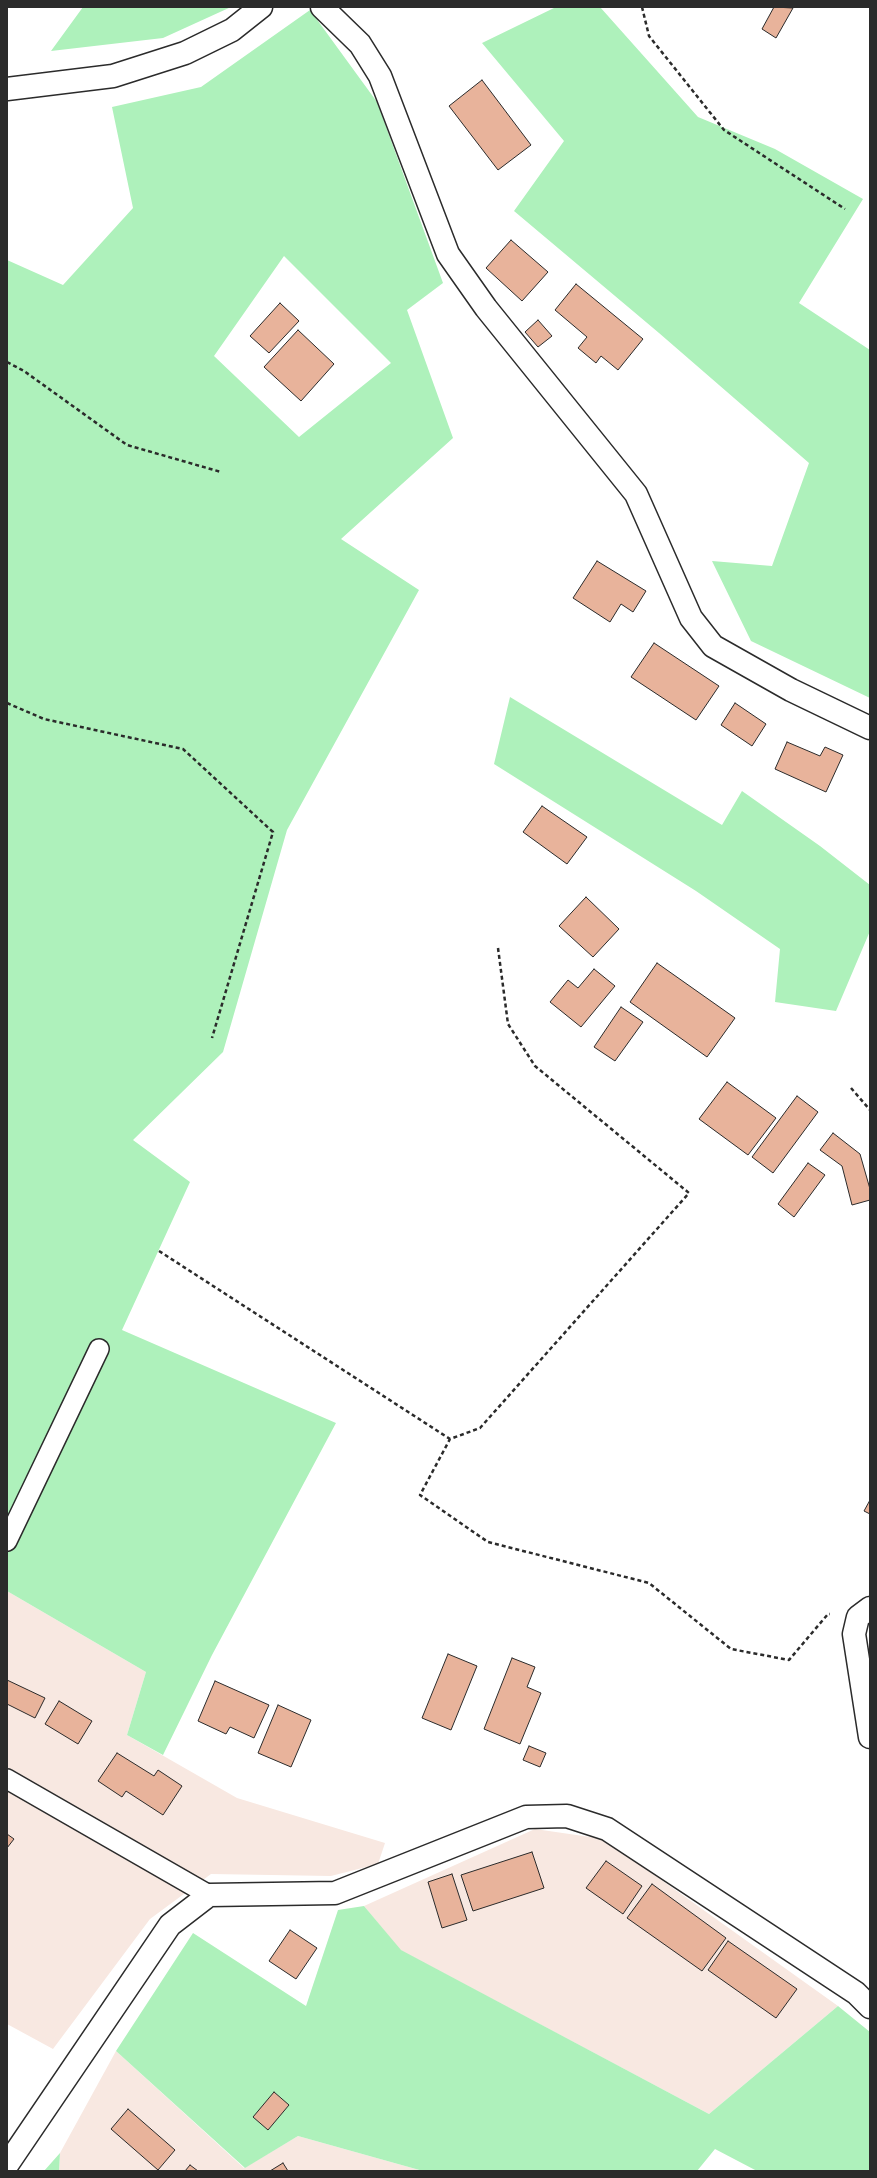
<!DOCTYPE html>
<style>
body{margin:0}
#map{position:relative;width:877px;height:2178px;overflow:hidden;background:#fff;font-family:"Playpen Sans",sans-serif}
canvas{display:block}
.frame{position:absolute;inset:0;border:8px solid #2b2b2b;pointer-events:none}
</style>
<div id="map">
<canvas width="877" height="2178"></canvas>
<div class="frame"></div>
</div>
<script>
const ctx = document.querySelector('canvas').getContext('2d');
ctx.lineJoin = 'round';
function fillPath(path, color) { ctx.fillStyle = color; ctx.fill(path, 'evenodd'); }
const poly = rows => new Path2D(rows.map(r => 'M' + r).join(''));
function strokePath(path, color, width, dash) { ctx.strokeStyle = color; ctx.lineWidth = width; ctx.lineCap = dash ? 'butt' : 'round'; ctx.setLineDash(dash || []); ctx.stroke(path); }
fillPath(poly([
 [7,1591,146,1672,127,1735,237,1798,385,1843,378,1864,331,1876,211,1874,150,1919,53,2049,7,2024],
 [535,1829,604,1839,838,2006,709,2114,400,1950,364,1906],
 [116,2051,244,2168,298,2136,423,2171,59,2171,60,2153]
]), '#f8e8e1');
fillPath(poly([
 [83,7,231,7,163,38,51,51],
 [556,7,600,7,698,117,775,149,863,199,799,303,870,350,870,698,751,641,712,561,772,566,809,463,659,333,514,211,564,141,482,43],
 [310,10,377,102,443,283,407,310,453,438,341,539,419,590,287,830,223,1052,133,1140,190,1182,122,1330,336,1423,212,1655,163,1755,127,1735,146,1672,7,1591,7,260,63,285,133,208,112,107,201,87],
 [284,256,391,363,299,437,214,356],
 [510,697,722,825,742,791,820,846,870,885,870,931,836,1011,775,1002,780,949,696,891,494,764],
 [364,1906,401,1950,709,2114,838,2006,870,2032,870,2168,868,2171,757,2171,715,2149,697,2171,423,2171,298,2136,245,2168,116,2051,193,1933,306,2006,338,1910],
 [60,2153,59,2171,44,2171]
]), '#aef1bb');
const building = poly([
 [774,7,793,8,776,38,762,29,774,7],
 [482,80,531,145,498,170,449,106,482,80],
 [511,240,548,272,522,301,486,268,511,240],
 [576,284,643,339,618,370,601,356,596,363,578,348,587,337,555,310,576,284],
 [280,303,299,321,269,353,250,336,280,303],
 [538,320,552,336,538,347,525,332,538,320],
 [298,330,334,364,301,401,264,367,298,330],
 [597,561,646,591,633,612,621,604,610,622,573,598,597,561],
 [654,643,719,686,696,720,631,677,654,643],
 [735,703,766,724,752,746,721,725,735,703],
 [787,742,820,756,825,747,843,755,826,792,775,769,787,742],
 [542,806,587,837,567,864,523,832,542,806],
 [586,897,619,929,593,957,559,926,586,897],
 [657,963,735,1018,707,1057,630,1002,657,963],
 [594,969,615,986,581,1027,550,1002,568,980,578,988,594,969],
 [621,1007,643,1022,615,1061,594,1047,621,1007],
 [727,1082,776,1118,748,1155,699,1119,727,1082],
 [797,1096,818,1112,773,1173,752,1157,797,1096],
 [833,1133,860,1154,870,1189,870,1200,852,1205,842,1166,820,1150,833,1133],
 [808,1163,825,1175,794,1217,778,1204,808,1163],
 [870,1500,870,1514,864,1511,870,1500],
 [448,1654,477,1666,451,1730,422,1718,448,1654],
 [512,1658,535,1667,527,1687,541,1693,520,1744,484,1729,512,1658],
 [7,1680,45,1698,35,1718,7,1704,7,1680],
 [215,1681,269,1705,254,1738,230,1727,226,1734,198,1721,215,1681],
 [59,1701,92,1721,78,1744,45,1724,59,1701],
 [278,1705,311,1720,291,1767,258,1753,278,1705],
 [529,1746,546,1753,540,1767,523,1760,529,1746],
 [117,1753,154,1776,158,1770,182,1786,163,1815,126,1791,122,1797,98,1781,117,1753],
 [7,1834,14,1839,7,1848,7,1834],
 [532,1852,544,1888,473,1911,461,1875,532,1852],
 [606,1861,642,1886,623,1914,586,1888,606,1861],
 [452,1874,467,1920,442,1928,428,1882,452,1874],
 [652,1884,726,1938,702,1971,627,1918,652,1884],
 [290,1930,317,1948,296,1979,269,1961,290,1930],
 [728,1941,797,1989,776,2018,708,1970,728,1941],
 [274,2092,289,2105,268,2130,253,2117,274,2092],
 [128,2109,175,2150,158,2170,111,2129,128,2109],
 [283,2163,288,2171,270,2171,283,2163],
 [190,2165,198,2171,185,2171,190,2165]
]);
fillPath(building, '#e8b39b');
strokePath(building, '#2b2b2b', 1);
const service = poly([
 [7,1541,99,1349],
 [7,1779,209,1895]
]);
const minor = poly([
 [322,7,360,44,380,76,448,254,486,308,636,494,691,618,713,646,791,690,870,728],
 [7,89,113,76,185,53,232,30,261,7],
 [870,1608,858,1617,854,1634,870,1737],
 [7,2165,170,1925,209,1895,335,1893,526,1817,567,1816,607,1829,856,1993,870,2007]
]);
strokePath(service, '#2b2b2b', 22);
strokePath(minor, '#2b2b2b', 25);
strokePath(poly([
 [642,7,649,36,724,130,845,209],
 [7,362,24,371,127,445,221,472],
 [7,703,44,719,183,749,273,832,212,1038],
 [498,948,508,1024,535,1066,689,1193,480,1428,450,1439,420,1495,488,1542,649,1583,731,1649,789,1660,828,1614,830,1614],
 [851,1088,870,1110],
 [159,1251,450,1439]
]), '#2b2b2b', 2.5, [4, 3]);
strokePath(service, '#fff', 19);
strokePath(minor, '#fff', 22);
</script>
